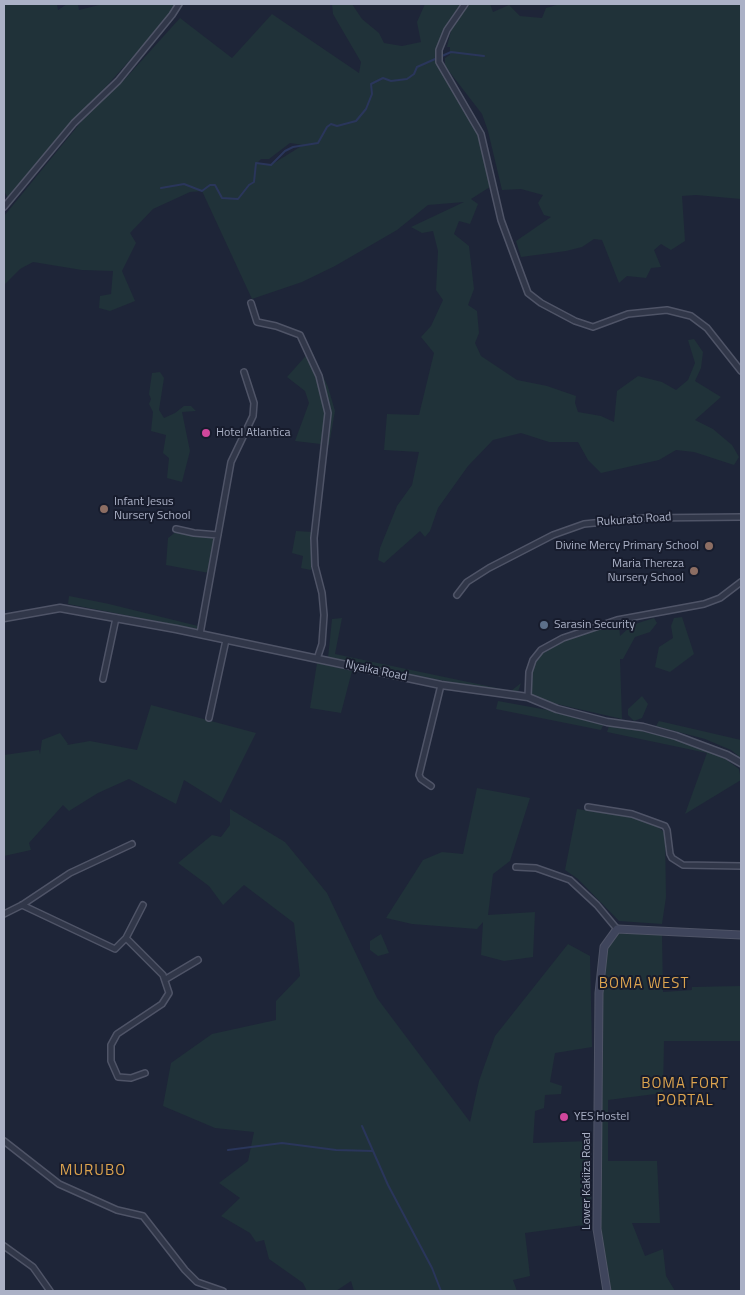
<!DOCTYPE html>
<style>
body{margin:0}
#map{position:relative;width:745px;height:1295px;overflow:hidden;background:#1e2538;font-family:"Titillium Web",sans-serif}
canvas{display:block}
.frame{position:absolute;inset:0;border:5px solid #abb1c6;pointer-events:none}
</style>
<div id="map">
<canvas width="745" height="1295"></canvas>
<div class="frame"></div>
</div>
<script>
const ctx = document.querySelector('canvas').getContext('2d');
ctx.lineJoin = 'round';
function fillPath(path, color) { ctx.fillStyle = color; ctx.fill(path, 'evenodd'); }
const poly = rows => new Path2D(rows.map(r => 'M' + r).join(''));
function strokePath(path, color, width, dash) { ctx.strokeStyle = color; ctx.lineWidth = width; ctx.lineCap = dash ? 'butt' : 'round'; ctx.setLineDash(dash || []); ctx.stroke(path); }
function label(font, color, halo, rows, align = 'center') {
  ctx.font = font + ' "Titillium Web",sans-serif'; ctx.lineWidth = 4; ctx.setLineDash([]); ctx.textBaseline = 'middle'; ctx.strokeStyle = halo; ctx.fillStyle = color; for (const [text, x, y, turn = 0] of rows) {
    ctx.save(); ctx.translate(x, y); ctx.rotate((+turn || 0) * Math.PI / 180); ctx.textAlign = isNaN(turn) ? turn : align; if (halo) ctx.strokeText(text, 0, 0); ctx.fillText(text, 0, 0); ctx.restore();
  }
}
fillPath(poly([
 [4,4,57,4,58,10,67,4,78,4,79,10,103,4,177,4,172,13,86,109,9,200,4,191],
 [332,4,352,4,362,19,379,33,384,43,402,46,421,42,417,22,425,4,461,5,448,22,435,60,484,137,493,185,471,199,478,204,470,224,459,221,454,234,469,246,474,289,468,305,477,311,479,333,475,343,481,356,517,380,547,386,576,396,575,403,578,412,601,416,614,422,617,391,638,376,662,382,676,390,688,380,695,363,688,340,694,339,703,352,701,368,695,381,721,397,695,420,713,429,732,445,739,457,734,465,694,452,676,450,659,460,601,473,588,460,578,442,549,442,521,433,493,440,468,466,438,508,430,531,425,537,420,531,384,563,378,560,380,548,397,506,412,485,419,452,384,450,387,414,419,415,434,353,421,337,431,326,443,300,436,290,438,251,433,231,422,233,411,227,464,202,428,205,397,230,335,266,302,282,252,299,202,191,190,192,153,209,130,233,136,243,122,271,135,301,110,311,99,308,100,296,111,294,113,271,82,270,33,262,20,269,4,285,4,216,81,122,125,79,180,18,232,58,272,14,359,73,361,62,333,14],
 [290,143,303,145,271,165,257,163,261,159,269,159],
 [470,4,490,4,493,12,509,5,520,16,542,18,546,8,560,4,741,4,741,199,696,195,682,196,685,241,671,250,661,244,654,250,661,267,651,268,646,278,627,276,619,283,602,240,594,239,582,247,566,251,521,257,516,241,551,217,544,215,538,203,543,195,521,189,502,190,488,131,482,114,445,66,445,58,450,55,450,47,447,47,452,26],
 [311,350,328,387,335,411,329,445,295,441,309,403,305,391,287,377],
 [160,372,164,378,159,410,164,418,175,413,184,406,191,406,196,411,182,412,190,451,182,482,167,478,169,458,163,453,166,435,151,431,153,412,149,404,151,399,149,394,152,373],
 [316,501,319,501,311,570,301,568,303,556,292,553,296,531,312,532],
 [177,531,216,536,209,573,166,565,168,538],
 [69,596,109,604,198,626,197,629,68,604],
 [682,617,694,654,670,672,655,667,659,647,673,638,671,626,674,618],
 [342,618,335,654,511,691,521,683,517,695,328,658,332,619],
 [654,618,657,623,650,632,635,637,623,659,620,659,622,719,526,697,535,658,569,637,619,623,620,636,632,625],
 [317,663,352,671,341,713,310,708],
 [642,696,648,704,642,718,634,721,628,715,628,709],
 [498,701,553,711,604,723,601,730,496,709],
 [151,705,256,733,221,803,184,780,176,804,129,779,98,793,69,811,63,805,29,843,31,850,4,856,4,755,39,750,40,754,42,740,60,733,68,744,67,745,90,741,137,750],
 [659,721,741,740,741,758,731,750,705,739,656,726],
 [610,723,689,743,720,755,739,769,741,780,685,814,707,753,607,732],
 [477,788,530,798,510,861,493,874,488,915,535,912,533,957,504,961,481,955,483,922,477,929,412,924,386,918,423,860,442,852,463,854],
 [230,809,285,842,327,893,377,998,470,1122,479,1081,495,1036,568,944,590,956,592,1047,555,1053,550,1082,562,1086,561,1094,545,1095,544,1108,535,1111,533,1143,590,1141,591,1224,525,1233,530,1276,513,1280,517,1291,354,1291,351,1281,336,1291,307,1291,303,1283,269,1259,264,1240,256,1242,250,1233,221,1216,240,1198,219,1183,248,1161,254,1132,215,1128,163,1106,171,1063,212,1034,276,1020,276,1001,300,976,294,923,244,885,223,905,209,886,178,863,212,835,221,837,230,825],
 [577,809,631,817,653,823,665,833,666,897,662,924,619,921,578,879,565,870],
 [628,932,662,935,663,992,692,990,692,987,741,986,741,1041,664,1041,663,1093,608,1100,608,1161,657,1161,660,1223,632,1223,645,1256,663,1249,666,1276,675,1291,609,1291,600,1222,601,994,606,949,610,941,618,934],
 [381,934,389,953,378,956,370,950,370,941]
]), '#203239');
strokePath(poly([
 [161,188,184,184,202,191,210,185,215,185,222,198,238,199,249,185,254,182,256,163,271,165,285,151,293,147,318,143,327,127,331,124,337,126,356,121,366,109,372,94,371,84,383,78,391,81,407,79,414,74,417,67,451,52,484,56],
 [362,1126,388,1185,432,1268,441,1291],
 [228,1150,282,1143,336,1150,373,1151]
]), '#2a365b', 2);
const minor = poly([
 [465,4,447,30,439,50,439,62,481,134,501,220,528,293,541,303,575,321,593,327,628,314,667,310,691,316,707,328,741,371],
 [4,207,74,123,118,81,172,15,179,4],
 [251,303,257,322,276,326,300,335,319,376,328,413,314,538,315,566,322,593,324,615,322,644,317,659],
 [176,529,194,533,218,535],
 [457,595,467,582,489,568,553,535,584,524,644,518,741,517],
 [200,634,231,462,253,416,254,403,244,372],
 [103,679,116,618],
 [528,697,529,672,533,660,541,650,563,638,617,620,704,604,720,598,741,582],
 [209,718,226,640],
 [431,786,421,779,419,775,441,685],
 [588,807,632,814,665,826,667,830,670,854,672,858,683,865,741,866],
 [516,867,536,868,570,880,597,905,617,929],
 [22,905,115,949,126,938,143,905],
 [4,914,22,905,70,873,132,844],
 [126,938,163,975,169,993,162,1004,117,1034,111,1045,111,1061,118,1077,131,1078,145,1073],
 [166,979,198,960],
 [4,1141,59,1184,117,1210,143,1216,185,1270,197,1282,223,1291],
 [4,1246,33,1267,50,1291]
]);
const tertiary = poly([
 [4,618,60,608,176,629,441,685,528,697,557,709,607,722,643,727,676,736,727,755,741,763]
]);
const secondary = poly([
 [607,1291,597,1229,599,993,604,947,617,929,741,935]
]);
strokePath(minor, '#4f5467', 8);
strokePath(tertiary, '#4f5467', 9);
strokePath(secondary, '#4f5467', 9);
strokePath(minor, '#313749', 5);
strokePath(tertiary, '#313749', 6);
strokePath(secondary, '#3f455c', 7);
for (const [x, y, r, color] of [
 [206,433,5,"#d1479c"],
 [104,509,5,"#8d6e63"],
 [709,546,5,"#8d6e63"],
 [694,571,5,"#8d6e63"],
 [544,625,5,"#5c6f8a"],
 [564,1117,5,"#d1479c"]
]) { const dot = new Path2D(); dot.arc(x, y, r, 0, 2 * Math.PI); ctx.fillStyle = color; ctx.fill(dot); strokePath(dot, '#171c2d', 2); }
label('12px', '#abb1c6', '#171c2d', [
 ["Hotel Atlantica",216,433],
 ["Infant Jesus",114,502],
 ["Nursery School",114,516],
 ["Divine Mercy Primary School",699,546,"right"],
 ["Maria Thereza",684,564,"right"],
 ["Nursery School",684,578,"right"],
 ["Sarasin Security",554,625],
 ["YES Hostel",574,1117]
], 'left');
label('12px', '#abb1c6', '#171c2d', [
 ["Rukurato Road",634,520,-4],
 ["Nyaika Road",376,671,12],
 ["Lower Kakiiza Road",587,1181,-90]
]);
ctx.letterSpacing = '1px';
label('15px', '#dda44f', '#171c2d', [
 ["BOMA WEST",644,984],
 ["BOMA FORT",685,1084],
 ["PORTAL",685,1101],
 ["MURUBO",93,1171]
]);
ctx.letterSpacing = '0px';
</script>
